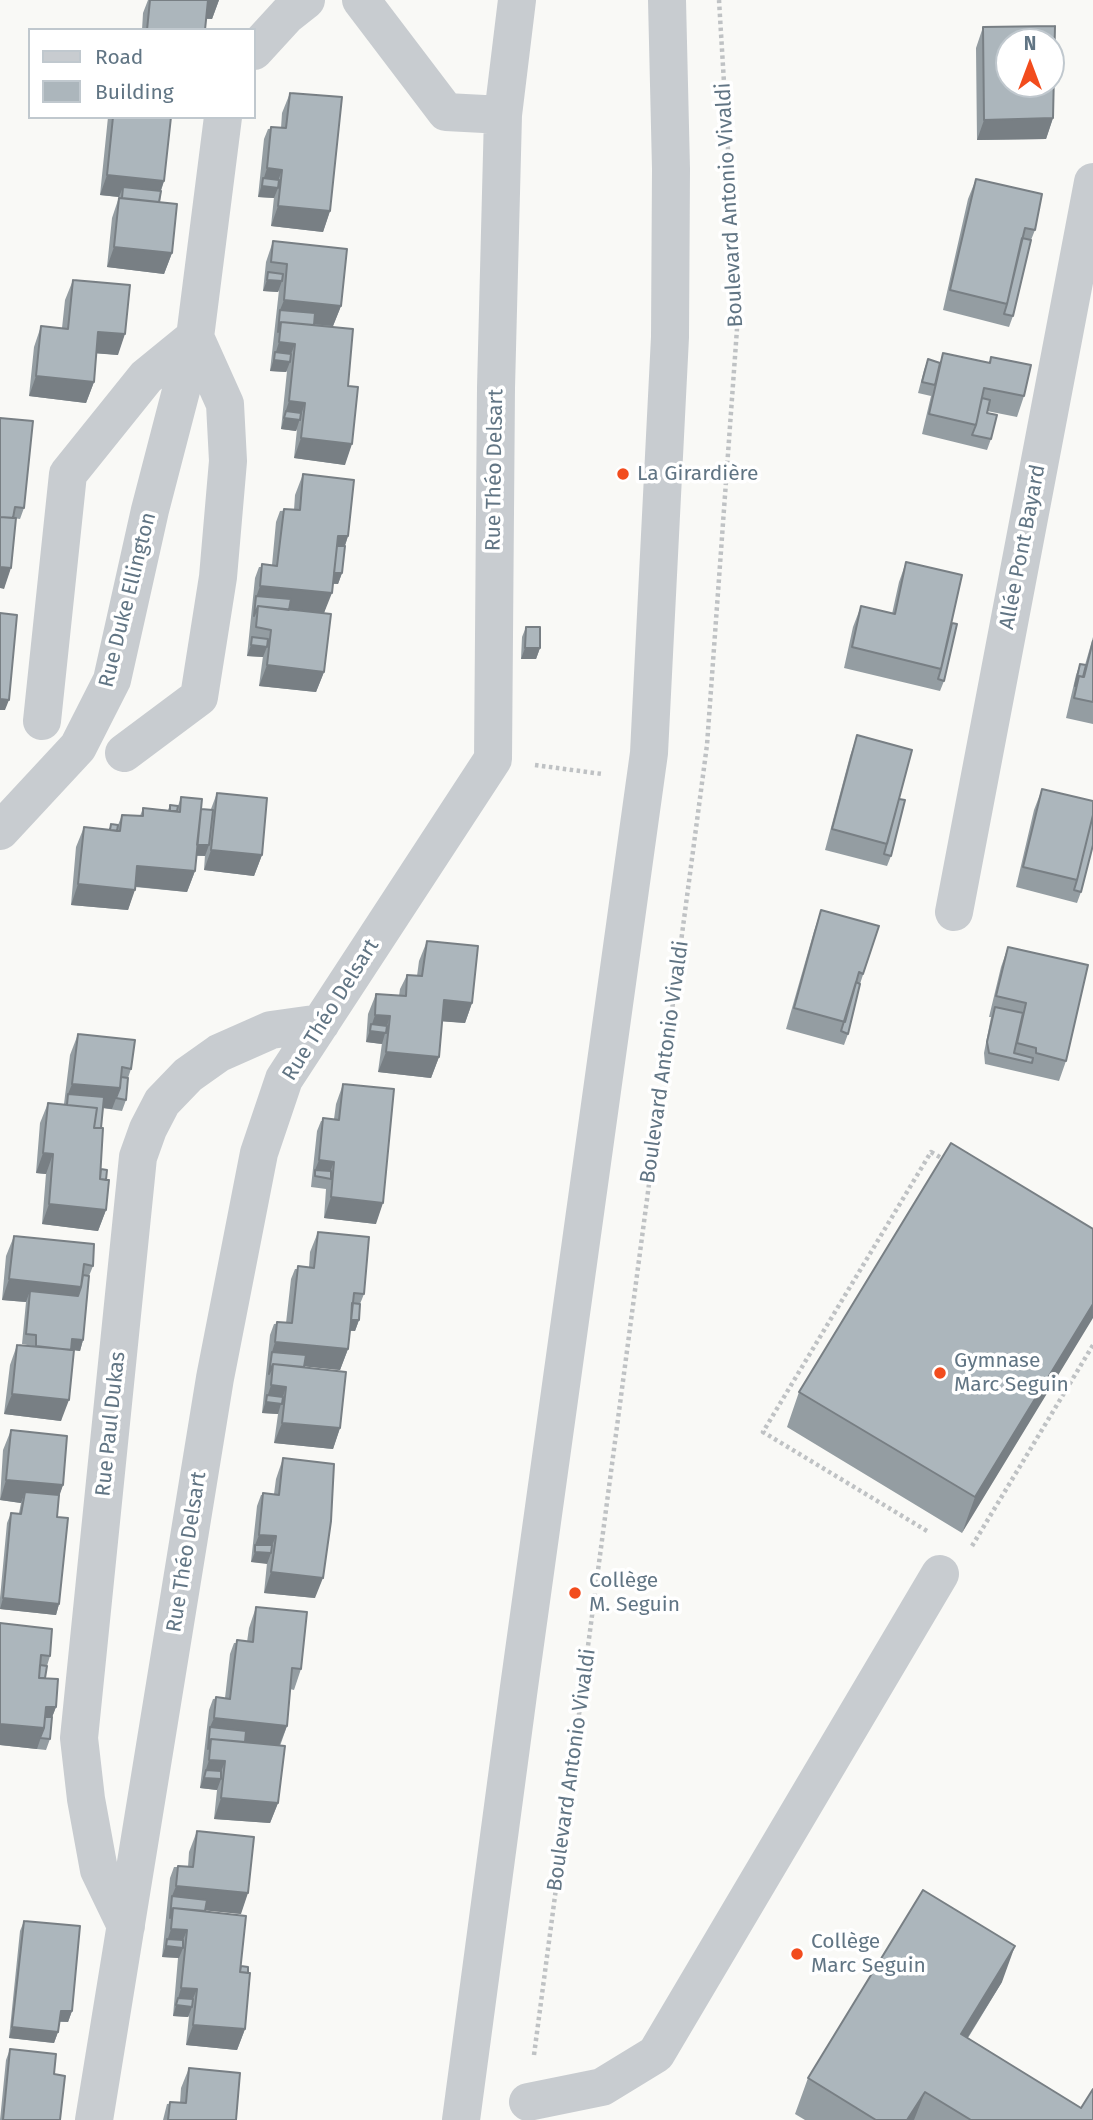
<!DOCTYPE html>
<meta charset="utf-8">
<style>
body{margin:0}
#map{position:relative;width:1093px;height:2120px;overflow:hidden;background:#f9f9f6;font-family:"Fira Sans",sans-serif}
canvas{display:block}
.legend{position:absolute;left:28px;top:28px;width:228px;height:91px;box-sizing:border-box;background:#fff;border:2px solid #c0c8ce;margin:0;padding:9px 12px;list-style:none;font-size:21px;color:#617584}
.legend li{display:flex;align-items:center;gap:14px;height:35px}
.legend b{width:35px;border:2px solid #c0c8ce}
.north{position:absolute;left:995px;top:28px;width:70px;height:70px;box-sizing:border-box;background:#fff;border:2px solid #c0c8ce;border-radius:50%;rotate:0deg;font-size:19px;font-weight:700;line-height:28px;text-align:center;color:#617584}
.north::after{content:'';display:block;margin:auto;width:24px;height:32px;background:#f24c1d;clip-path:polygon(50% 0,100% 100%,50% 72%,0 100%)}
</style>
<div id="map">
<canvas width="1093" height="2120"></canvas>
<ul class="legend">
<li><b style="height:9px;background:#c8ccd0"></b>Road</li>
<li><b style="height:19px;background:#acb6bc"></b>Building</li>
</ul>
<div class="north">N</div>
</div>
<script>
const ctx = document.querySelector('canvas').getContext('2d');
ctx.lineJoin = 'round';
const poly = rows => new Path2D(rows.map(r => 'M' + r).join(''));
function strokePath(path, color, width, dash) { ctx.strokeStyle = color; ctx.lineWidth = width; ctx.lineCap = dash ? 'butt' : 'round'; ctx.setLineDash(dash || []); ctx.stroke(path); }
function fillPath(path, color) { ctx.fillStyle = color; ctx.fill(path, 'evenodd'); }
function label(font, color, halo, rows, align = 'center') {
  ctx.font = font + ' "Fira Sans",sans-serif'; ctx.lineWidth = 7; ctx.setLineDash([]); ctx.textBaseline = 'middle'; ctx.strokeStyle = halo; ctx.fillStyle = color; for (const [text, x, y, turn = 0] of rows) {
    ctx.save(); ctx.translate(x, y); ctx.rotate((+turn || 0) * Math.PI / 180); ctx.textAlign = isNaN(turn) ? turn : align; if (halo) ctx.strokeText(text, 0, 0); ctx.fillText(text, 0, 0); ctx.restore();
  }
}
strokePath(poly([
 [535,765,602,774],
 [927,1531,763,1432,931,1152,945,1160],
 [972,1546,1093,1345],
 [534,2055,707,745,738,315,719,0]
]), '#bfc2c4', 4.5, [3.5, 3.5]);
strokePath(poly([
 [361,0,446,112,503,115],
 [254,51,287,15,306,0],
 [42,721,68,474,146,377,195,337,223,117],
 [124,753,199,697,218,577,228,461,225,404,195,337],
 [0,831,78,747,112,680,150,510,195,337],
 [954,912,1093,182],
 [126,1926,99,1870,86,1799,79,1738,138,1157,148,1129,162,1102,188,1075,219,1053,271,1030,321,1023],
 [528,2102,602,2087,656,2054,940,1574],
 [94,2120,215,1378,259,1153,284,1079,493,759,496,388,503,115,517,0],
 [461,2120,519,1687,649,753,670,337,671,169,667,0]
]), '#c8ccd0', 38);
fillPath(poly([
 [148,0,219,0,212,19,206,19,205,30,142,30,143,13],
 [983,27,1053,118,1046,139,977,140,976,48],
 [290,93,330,211,323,232,271,226,274,197,274,198,258,197,264,139,268,129,281,128,282,113],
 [108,117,171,117,164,181,161,191,160,202,172,253,164,274,107,267,112,218,119,197,100,195],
 [976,179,1035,230,1031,240,1013,316,1009,327,943,310,968,199],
 [273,241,341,306,333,326,348,386,345,465,294,458,297,429,296,431,281,429,287,371,286,372,270,371,279,290,278,292,263,291,266,262],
 [73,280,118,355,96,353,94,382,86,403,29,396,34,347,41,326,62,328,65,300],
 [943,353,989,363,991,357,1024,396,1017,417,987,411,991,439,987,450,922,434,931,396,918,393,924,370,928,359,940,363],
 [0,418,24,508,20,519,13,518,4,589],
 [303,474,348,536,345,546,342,573,338,584,333,584,324,613,324,672,316,692,259,686,263,656,263,657,247,656,255,578,259,567,261,567,262,564,272,565,276,522,280,511,294,510,295,495],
 [906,562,952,623,944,681,940,691,844,668,853,627,861,606,892,614,899,582],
 [526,627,540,648,536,659,521,659,522,637],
 [1093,637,1093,724,1066,718,1076,675,1080,664,1085,665],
 [857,735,899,799,891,856,887,866,825,850,850,756],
 [1042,789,1093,801,1081,892,1077,903,1016,887,1034,810],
 [217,793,262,855,254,876,204,870,205,855,205,856,196,856,195,871,187,892,135,887,128,910,71,905,76,847,84,827,109,830,111,824,118,825,122,815,140,816,143,808,168,810,170,805,178,806,181,797,201,809,211,809],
 [821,910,879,926,860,984,848,1034,844,1045,786,1029,814,931],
 [427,941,472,1003,465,1023,442,1021,439,1057,431,1078,378,1072,382,1043,382,1044,366,1042,368,1014,376,994,399,996,400,989,407,975,417,976,419,961],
 [1008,947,1066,1061,1059,1081,985,1064,984,1053,991,1017,989,1017,1001,967],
 [78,1034,131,1069,128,1078,126,1100,122,1111,103,1108,101,1128,101,1169,106,1210,98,1231,42,1224,46,1174,36,1173,40,1123,48,1103,64,1104,70,1055],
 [343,1084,376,1224,324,1218,326,1189,311,1187,317,1131,321,1121,322,1121,323,1118,334,1119,336,1104],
 [1093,1229,962,1533,787,1427,799,1392],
 [318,1232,364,1294,360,1304,359,1320,355,1331,350,1331,348,1349,340,1370,305,1366,340,1428,333,1449,274,1443,278,1414,262,1413,270,1335,274,1324,286,1323,291,1279,295,1269,297,1269,298,1266,309,1267,310,1252],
 [14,1236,93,1266,89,1276,83,1340,80,1351,71,1350,61,1421,4,1414,10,1365,17,1345,33,1346,22,1344,26,1302,2,1300,6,1256],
 [11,1430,63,1485,59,1495,57,1517,59,1604,56,1615,0,1609,0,1598,7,1523,11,1513,19,1513,21,1503,0,1500,3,1450],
 [283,1458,315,1598,264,1593,267,1563,251,1562,257,1506,261,1495,274,1494,276,1479],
 [256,1607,301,1669,294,1690,290,1689,287,1726,280,1746,278,1803,270,1823,214,1819,217,1790,200,1788,209,1710,213,1699,225,1698,230,1654,234,1643,236,1643,237,1640,247,1642,249,1628],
 [0,1623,50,1656,47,1666,45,1678,56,1707,52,1717,50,1739,46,1750,0,1745],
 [197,1831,241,1914,206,1910,241,1966,245,2029,237,2050,186,2045,189,2016,188,2017,173,2016,178,1958,162,1957,170,1878,174,1867,188,1867,189,1852],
 [24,1921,72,2011,68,2022,59,2022,58,2032,54,2043,9,2038,20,1931],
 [1002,1982,968,2038,1081,2108,1093,2120,805,2120,795,2114,808,2078],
 [10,2049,54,2074,60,2120,0,2120,6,2060],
 [189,2068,236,2120,163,2120,167,2104,180,2103,181,2088]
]), '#949da2');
fillPath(poly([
 [207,0,219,0,212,19,200,18],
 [1053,118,1046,139,977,140,984,120],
 [267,168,282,170,276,187,278,188,274,198,258,197],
 [107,175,164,181,157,201,123,187,119,197,100,195],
 [278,206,330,211,323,232,271,226],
 [114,247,172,253,164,274,107,267],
 [267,280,282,281,278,292,263,291],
 [284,300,341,306,333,326,279,321,280,310],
 [98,332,125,334,118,355,91,353],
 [279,342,295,344,288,362,290,362,286,372,270,371],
 [36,376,94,382,86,403,29,396],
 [289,401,305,403,296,431,281,429,286,411,282,422],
 [301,438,352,444,345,465,294,458],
 [338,536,348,536,341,557,333,556],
 [0,567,11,568,4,589,0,588],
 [331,573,342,573,338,584,328,583],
 [260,586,332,593,324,613,255,607,256,596,253,606],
 [251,645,267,647,263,657,247,656],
 [525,648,540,648,536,659,521,659],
 [267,665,324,672,316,692,259,686],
 [0,699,9,700,5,710,0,710],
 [195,845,209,845,205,856,192,855],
 [211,850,262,855,254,876,204,870],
 [137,866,195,871,187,892,130,886],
 [78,884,135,890,128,910,71,905],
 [444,1000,472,1003,465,1023,437,1021],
 [375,1015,390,1016,382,1044,366,1042],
 [386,1052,439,1057,431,1078,378,1072],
 [72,1084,120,1088,112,1109,67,1104,68,1094],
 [43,1153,53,1154,46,1174,36,1173],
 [319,1160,334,1162,328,1178,315,1170],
 [331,1197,383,1203,376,1224,324,1218],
 [49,1204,106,1210,98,1231,42,1224],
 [9,1279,81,1287,74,1307,30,1291,26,1302,2,1300],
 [1093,1304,1093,1318,962,1533,975,1497],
 [348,1319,359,1320,355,1331,344,1330],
 [72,1339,83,1340,80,1351,68,1349],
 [275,1342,348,1349,340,1370,270,1363,272,1352],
 [271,1385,286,1387,278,1414,262,1413],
 [12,1394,69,1400,61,1421,4,1414],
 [282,1423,340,1428,333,1449,274,1443],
 [6,1480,63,1485,56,1506,25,1492,21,1503,0,1500],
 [259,1535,276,1536,269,1553,271,1553,267,1564,251,1562,255,1552,255,1545],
 [271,1572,323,1578,315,1598,264,1593],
 [3,1598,59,1604,56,1615,0,1609],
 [46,1707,56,1707,48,1728,41,1727],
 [214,1718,287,1726,279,1746,209,1738,210,1727],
 [0,1724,44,1728,37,1749,0,1745],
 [210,1749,225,1762,218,1779,221,1779,217,1790,200,1788,209,1760],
 [221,1798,278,1803,270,1823,214,1819],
 [176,1886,248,1893,241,1914,171,1907,172,1896],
 [171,1929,187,1930,180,1948,183,1948,179,1958,162,1957],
 [1015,1946,1002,1982,948,2069,961,2034],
 [181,1988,197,1989,190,2006,192,2007,188,2017,173,2016],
 [61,2011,72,2011,68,2022,57,2021],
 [193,2025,245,2029,237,2050,186,2045],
 [12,2027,58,2032,54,2043,9,2038],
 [925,2092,914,2120,907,2120]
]), '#787f84');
const building = poly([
 [150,0,208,0,205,30,147,30,150,0],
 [1055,26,1053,118,984,120,983,27,1055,26],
 [1009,42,1051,42,1051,84,1009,84,1009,42],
 [290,93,342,97,330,211,278,206,282,170,267,168,271,127,286,128,290,93],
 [113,117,171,117,164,181,107,175,113,117],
 [263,178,279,180,278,188,262,186,263,178],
 [976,179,1042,194,1035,230,1025,228,1007,304,950,290,976,179],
 [123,187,161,191,159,202,122,198,123,187],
 [119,198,177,204,172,253,114,247,119,198],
 [1022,238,1031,240,1013,316,1004,314,1007,304,1022,238],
 [273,241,347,249,341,306,284,300,287,264,271,262,273,241],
 [268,272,283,274,282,281,267,280,268,272],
 [73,280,130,285,125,334,98,332,94,382,36,376,41,326,68,329,73,280],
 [280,310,315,313,314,325,281,322,278,332,280,310],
 [281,322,353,329,348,386,358,387,352,444,301,438,305,403,289,401,295,344,279,342,281,322],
 [275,352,291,354,290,362,274,360,275,352],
 [943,353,990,363,991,357,1031,365,1024,396,984,388,976,425,929,414,943,353],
 [928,359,940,363,935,385,922,382,928,359],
 [982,398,990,400,987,413,997,415,991,439,972,435,976,425,982,398],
 [286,411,301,413,300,420,284,418,286,411],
 [0,418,33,421,24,508,15,507,13,518,0,517,0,418],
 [303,474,354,480,348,536,338,536,332,593,260,586,262,564,277,566,284,509,300,510,303,474],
 [0,517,16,518,11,568,0,567,0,517],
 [337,546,345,546,342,573,334,573,337,546],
 [906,562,962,575,941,669,852,647,861,606,895,614,906,562],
 [256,596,291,599,289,610,258,606,254,616,256,596],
 [258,606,331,614,324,672,267,665,271,630,256,627,258,606],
 [0,613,17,615,9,700,0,699,0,613],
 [952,623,957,624,944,681,938,679,941,669,952,623],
 [526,627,540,627,540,648,525,648,526,627],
 [252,637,268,639,267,647,251,645,252,637],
 [1093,641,1093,702,1074,698,1079,676,1084,677,1093,641],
 [1080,664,1086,665,1083,677,1079,676,1075,686,1080,664],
 [857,735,912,750,887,844,832,829,857,735],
 [1042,789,1093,801,1093,815,1077,880,1023,867,1042,789],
 [217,793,267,798,262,855,211,850,217,793],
 [181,797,202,799,195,871,137,866,135,890,78,884,84,827,120,831,122,815,143,816,143,808,180,812,181,797],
 [899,799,905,800,891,856,884,854,899,799],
 [170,805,178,806,177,811,170,811,170,805],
 [201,809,213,810,209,845,197,845,201,809],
 [1093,815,1093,845,1081,892,1074,890,1077,880,1093,815],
 [111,824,118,825,117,831,110,830,111,824],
 [821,910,879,926,863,974,859,972,845,1022,794,1008,821,910],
 [427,941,478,946,472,1003,444,1000,439,1057,386,1052,390,1016,375,1015,376,994,406,996,407,975,422,976,427,941],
 [1008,947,1088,965,1066,1061,1036,1053,1036,1048,1017,1043,1026,1003,996,996,1008,947],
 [856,982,860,984,848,1034,841,1031,856,982],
 [995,1007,1023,1013,1014,1053,1033,1058,1032,1063,989,1053,987,1042,995,1007],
 [371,1024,387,1026,386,1033,370,1031,371,1024],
 [78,1034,135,1040,131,1069,122,1067,120,1088,72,1084,78,1034],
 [121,1077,128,1078,126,1100,116,1098,120,1088,121,1077],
 [343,1084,394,1089,383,1203,331,1197,334,1162,319,1160,323,1118,339,1120,343,1084],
 [68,1094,104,1097,101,1128,94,1128,97,1108,67,1105,68,1094],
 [48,1103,97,1108,94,1128,103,1128,100,1179,109,1180,106,1210,49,1204,53,1154,43,1153,48,1103],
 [951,1143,1093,1229,1093,1304,975,1497,799,1392,951,1143],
 [101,1169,107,1170,106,1180,100,1179,101,1169],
 [315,1170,331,1171,331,1179,315,1176,315,1170],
 [318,1232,369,1237,364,1294,354,1293,348,1349,275,1342,277,1322,292,1323,298,1266,314,1268,318,1232],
 [14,1236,94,1244,93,1266,84,1264,81,1287,9,1279,14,1236],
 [83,1275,89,1276,83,1340,72,1339,71,1350,36,1346,36,1335,26,1334,30,1291,78,1296,81,1287,83,1275],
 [352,1303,360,1304,359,1320,351,1320,352,1303],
 [17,1345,74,1350,69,1400,12,1394,17,1345],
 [272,1352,306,1355,304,1367,273,1364,269,1374,272,1352],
 [273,1364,346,1372,340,1428,282,1423,286,1387,271,1385,273,1364],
 [267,1395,283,1397,282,1404,266,1402,267,1395],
 [11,1430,67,1436,63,1485,6,1480,11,1430],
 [283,1458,334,1464,331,1521,323,1578,271,1572,276,1536,259,1535,263,1493,279,1495,283,1458],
 [25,1492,59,1495,57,1517,68,1518,59,1604,3,1598,11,1513,21,1514,25,1492],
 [255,1545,272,1545,271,1553,255,1552,255,1545],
 [256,1607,307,1612,301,1669,292,1668,287,1726,214,1718,216,1697,230,1699,237,1640,253,1642,256,1607],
 [0,1623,52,1629,50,1656,41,1655,39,1678,58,1679,56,1707,46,1707,44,1728,0,1724,0,1623],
 [40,1665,47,1666,45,1678,39,1678,40,1665],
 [45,1717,52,1717,50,1739,40,1738,44,1728,45,1717],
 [210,1727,246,1731,245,1742,211,1739,208,1749,210,1727],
 [211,1739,285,1746,278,1803,221,1798,225,1761,209,1760,211,1739],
 [206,1770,221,1771,221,1779,204,1778,206,1770],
 [197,1831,254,1837,248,1893,176,1886,178,1866,193,1867,197,1831],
 [923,1890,1015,1946,961,2034,1081,2108,1093,2089,1093,2120,971,2120,925,2092,907,2120,876,2120,808,2078,923,1890],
 [172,1896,207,1900,205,1911,173,1908,170,1918,172,1896],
 [173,1908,246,1916,240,1972,250,1973,245,2029,193,2025,197,1989,181,1988,187,1930,171,1929,173,1908],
 [24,1921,80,1926,72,2011,61,2011,58,2032,12,2027,24,1921],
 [167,1939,183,1940,183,1948,166,1946,167,1939],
 [241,1966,248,1967,248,1973,240,1972,241,1966],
 [178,1998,193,1999,192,2007,176,2005,178,1998],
 [10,2049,56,2054,54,2074,65,2076,60,2120,3,2120,10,2049],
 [189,2068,240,2073,236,2120,168,2120,170,2102,186,2103,189,2068]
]);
fillPath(building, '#acb6bc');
strokePath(building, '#787f84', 2);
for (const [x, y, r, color] of [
 [623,474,7,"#f24c1d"],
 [940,1373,7,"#f24c1d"],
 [575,1593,7,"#f24c1d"],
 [797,1954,7,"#f24c1d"]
]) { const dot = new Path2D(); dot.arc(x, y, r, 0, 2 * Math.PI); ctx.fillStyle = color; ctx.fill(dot); strokePath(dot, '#fff', 2.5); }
label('21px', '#617584', '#fff', [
 ["Boulevard Antonio Vivaldi",730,205,-93],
 ["Rue Théo Delsart",495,470,-89],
 ["Allée Pont Bayard",1023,547,-79],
 ["Rue Duke Ellington",128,600,-76],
 ["Rue Théo Delsart",331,1010,-58],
 ["Boulevard Antonio Vivaldi",665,1062,-82],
 ["Rue Paul Dukas",111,1424,-84],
 ["Rue Théo Delsart",187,1552,-81],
 ["Boulevard Antonio Vivaldi",572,1770,-82]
]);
label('21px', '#617584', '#fff', [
 ["La Girardière",637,474],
 ["Gymnase",954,1361],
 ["Marc Seguin",954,1385],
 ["Collège",589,1581],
 ["M. Seguin",589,1605],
 ["Collège",811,1942],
 ["Marc Seguin",811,1966]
], 'left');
</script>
